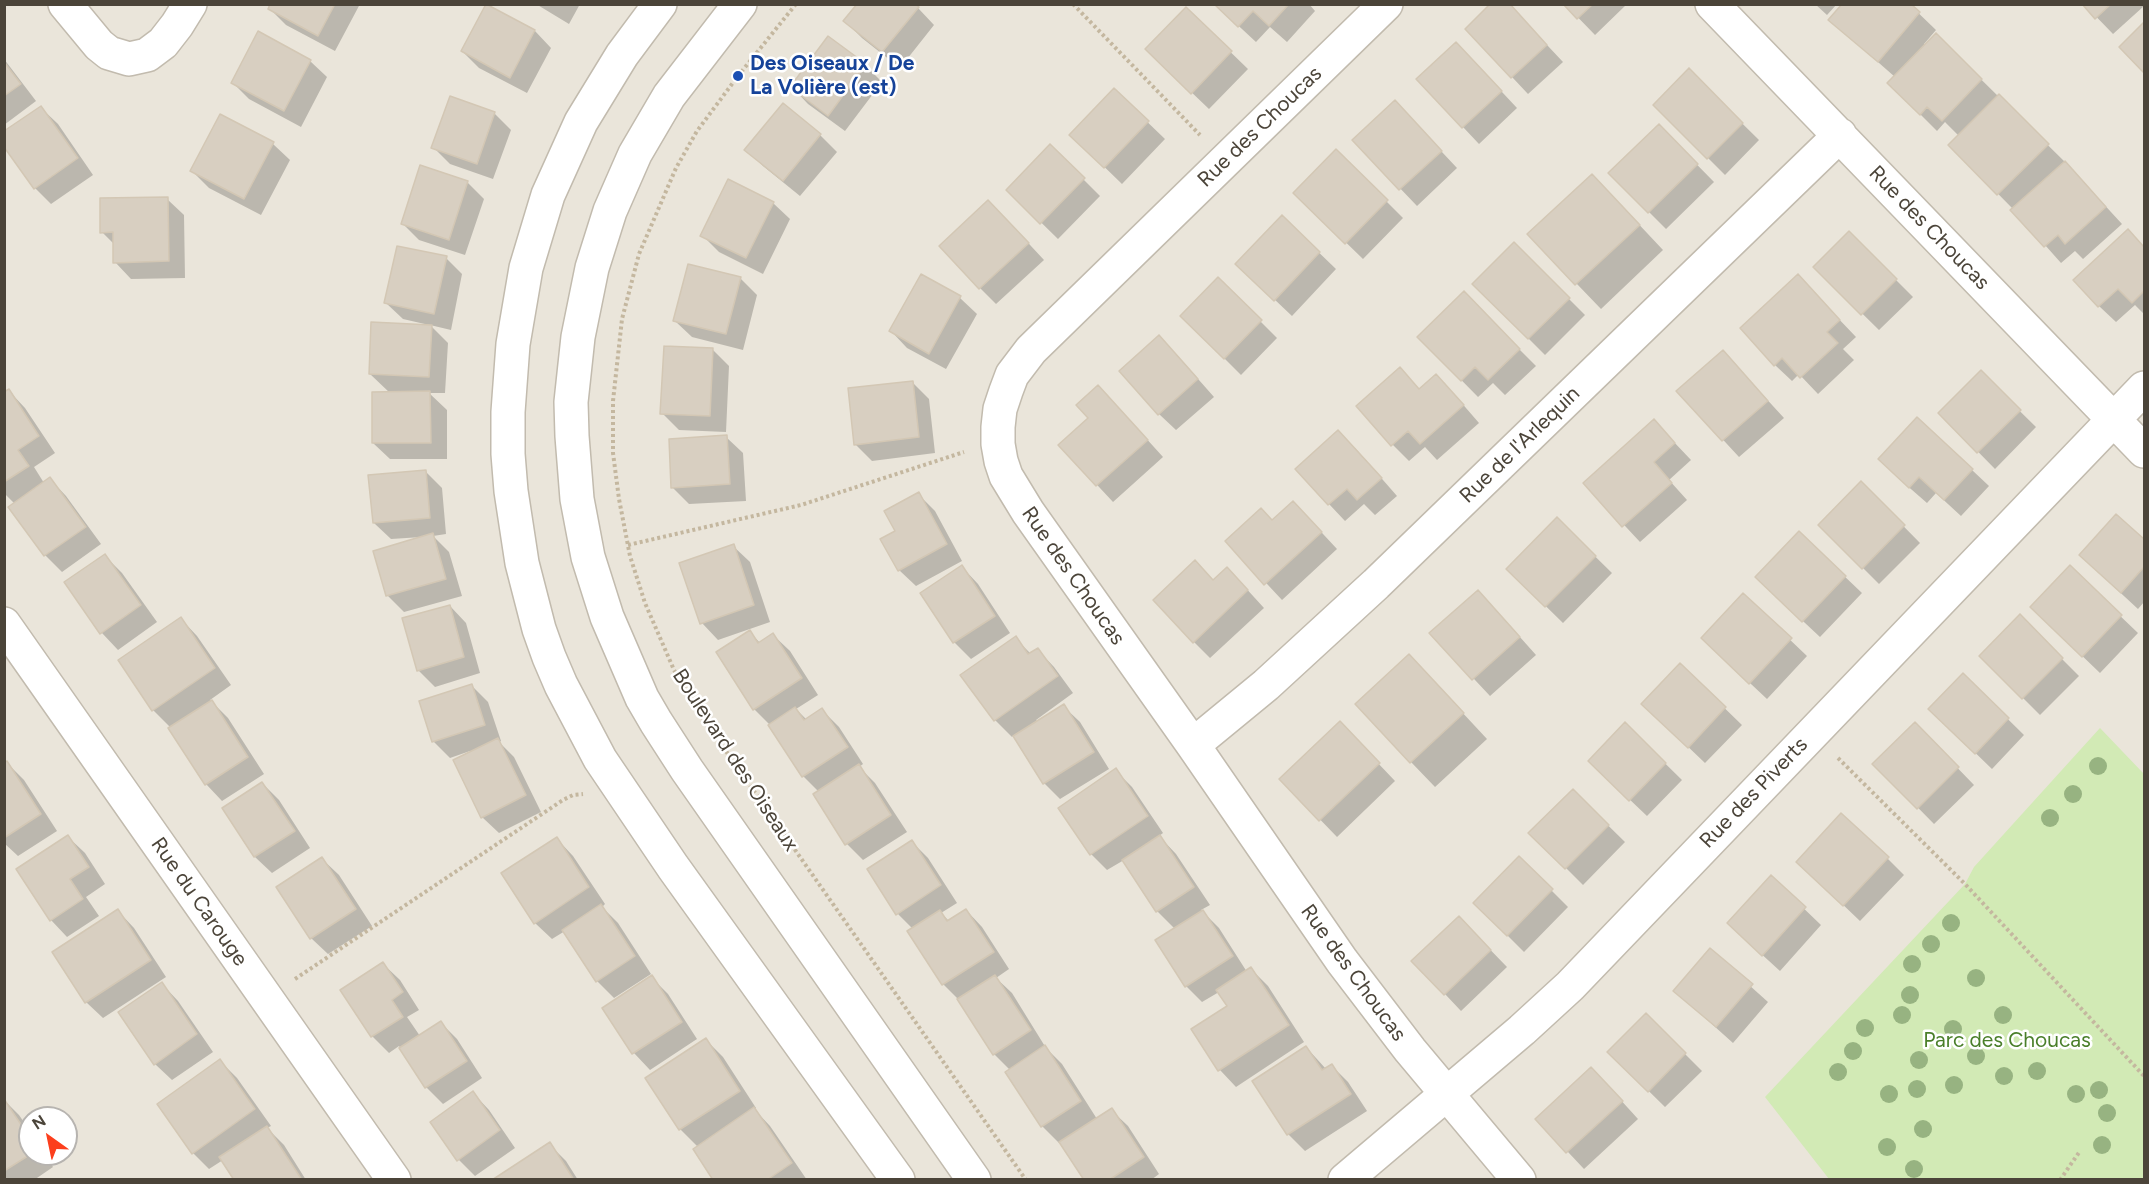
<!DOCTYPE html>
<meta charset="utf-8">
<style>
body{margin:0}
#map{position:relative;width:2149px;height:1184px;overflow:hidden;background:#f6f3ec;font-family:Figtree,sans-serif}
canvas{display:block}
.frame{position:absolute;inset:0;border:6px solid #4b4439;pointer-events:none}
.north{position:absolute;left:18px;top:1106px;width:60px;height:60px;box-sizing:border-box;background:#fff;border:2px solid #b7b4b0;border-radius:50%;rotate:327deg;font-size:16px;font-weight:700;line-height:24px;text-align:center;color:#4b4439}
.north::after{content:'';display:block;margin:auto;width:21px;height:27px;background:#fc3f1d;clip-path:polygon(50% 0,100% 100%,50% 72%,0 100%)}
</style>
<div id="map">
<canvas width="2149" height="1184"></canvas>
<div class="frame"></div>
<div class="north">N</div>
</div>
<script>
const ctx = document.querySelector('canvas').getContext('2d');
ctx.lineJoin = 'round';
function fillPath(path, color) { ctx.fillStyle = color; ctx.fill(path, 'evenodd'); }
const poly = rows => new Path2D(rows.map(r => 'M' + r).join(''));
function strokePath(path, color, width, dash) { ctx.strokeStyle = color; ctx.lineWidth = width; ctx.lineCap = dash ? 'butt' : 'round'; ctx.setLineDash(dash || []); ctx.stroke(path); }
function label(font, color, halo, rows, align = 'center') {
  ctx.font = font + ' Figtree,sans-serif'; ctx.lineWidth = 5; ctx.setLineDash([]); ctx.textBaseline = 'middle'; ctx.strokeStyle = halo; ctx.fillStyle = color; for (const [text, x, y, turn = 0] of rows) {
    ctx.save(); ctx.translate(x, y); ctx.rotate((+turn || 0) * Math.PI / 180); ctx.textAlign = isNaN(turn) ? turn : align; if (halo) ctx.strokeText(text, 0, 0); ctx.fillText(text, 0, 0); ctx.restore();
  }
}
fillPath(poly([
 [5,5,2144,5,2144,1179,5,1180],
 [30,1118,66,1118,66,1154,30,1154]
]), '#eae5da');
fillPath(poly([
 [2100,728,2144,774,2144,1179,1829,1179,1765,1097,1965,884,1974,867]
]), '#d2eab5');
fillPath(poly([
 [271,4,360,4,335,51,286,25,269,8],
 [536,4,580,4,569,24],
 [1215,4,1309,4,1315,11,1287,42,1270,27,1256,42],
 [1565,4,1625,4,1626,5,1595,35],
 [1815,4,1837,4,1827,15],
 [1909,4,1936,30,1924,44,1926,45,1936,35,2065,162,2122,224,2083,259,2075,251,2061,263,2013,209,1950,145,1959,136,1945,122,1937,131,1889,83,1895,77,1830,20],
 [2084,4,2144,4,2144,6,2113,34],
 [487,6,535,31,551,48,527,93,479,68,462,51],
 [918,8,934,25,900,68,862,38,845,21],
 [1186,9,1248,69,1209,109,1164,66],
 [1517,13,1563,62,1528,94,1467,29],
 [2144,24,2144,71,2121,47],
 [4,59,36,101,4,125],
 [1472,60,1517,108,1479,144,1463,127],
 [310,61,327,77,301,127,249,99,233,83],
 [865,65,882,82,845,131,808,104,792,87],
 [1689,71,1759,140,1725,175,1655,105],
 [1114,90,1165,139,1122,184,1088,151],
 [783,105,820,135,837,152,800,196,763,166,747,150],
 [41,108,58,124,93,175,51,204,35,188],
 [494,113,511,130,493,179,450,164,433,147],
 [1411,119,1457,168,1417,206,1354,140],
 [1659,126,1714,182,1666,229,1610,173],
 [273,144,290,160,261,215,209,188,192,171],
 [1050,146,1100,196,1058,239,1008,190],
 [1336,151,1403,218,1363,259,1295,193],
 [467,182,484,199,465,255,419,240,402,223],
 [167,199,184,215,185,278,131,279,115,262,115,245,102,232],
 [1616,200,1663,250,1601,309,1529,234],
 [773,203,790,219,763,274,719,252,702,235],
 [1282,217,1336,269,1292,316,1254,280],
 [1005,218,1044,260,996,304,980,288],
 [2128,231,2144,248,2144,314,2135,305,2116,322,2099,306],
 [1849,233,1913,297,1879,330,1815,267],
 [1514,244,1585,315,1545,355,1474,284],
 [446,258,462,274,451,330,430,325,448,343,445,393,429,393,447,410,447,459,390,459,373,443,390,393,370,374,429,325,403,319,386,303],
 [922,276,960,298,977,314,946,369,907,348,891,331],
 [740,278,757,295,743,350,692,337,675,321],
 [1218,279,1277,338,1241,375,1182,316],
 [1814,293,1856,337,1843,349,1854,360,1818,394,1799,374,1792,381,1775,365],
 [1464,294,1536,366,1505,395,1493,383,1478,397,1419,337],
 [712,349,729,366,726,432,679,430,662,413],
 [1176,354,1214,397,1176,430,1159,414],
 [1400,369,1421,391,1453,393,1479,423,1437,460,1425,447,1409,461,1392,444],
 [1739,369,1784,418,1739,457,1678,391],
 [1981,373,2036,427,1995,469,1940,413],
 [912,382,929,399,935,453,872,461,855,444],
 [9,391,25,408,55,453,34,467,44,483,50,479,66,496,101,544,62,572,45,555,10,507,15,504,4,493,4,394],
 [1115,404,1163,457,1113,502,1060,445],
 [1654,421,1691,460,1669,480,1687,500,1640,542,1585,483],
 [726,437,743,453,746,501,689,504,673,488],
 [1355,448,1397,496,1375,515,1364,504,1345,521,1329,504],
 [1972,470,1989,486,1961,516,1936,493,1927,503,1896,476],
 [425,471,442,488,446,534,433,536,449,552,462,596,404,612,388,596,422,537,391,539,374,523],
 [1861,483,1920,543,1879,584,1820,525],
 [918,494,935,511,962,561,916,586,899,570,897,532],
 [2116,516,2144,541,2144,602,2138,609,2098,572],
 [1557,519,1612,573,1563,623,1508,569],
 [1310,520,1337,549,1282,600,1227,541,1273,522],
 [1799,533,1862,593,1820,637,1774,594],
 [733,546,750,562,770,622,718,640,702,623],
 [105,556,122,573,157,622,118,650,102,633,66,583],
 [962,567,978,584,1010,633,971,659,954,642,922,593],
 [2070,568,2138,633,2100,673,2049,624],
 [1214,581,1243,585,1264,608,1210,658,1194,642],
 [1743,595,1807,656,1767,699,1719,654],
 [450,606,466,623,480,673,435,687,418,670],
 [1494,608,1536,655,1490,696,1431,633],
 [2020,617,2079,676,2040,715,1981,656],
 [181,619,197,636,231,685,210,700,228,718,264,774,222,801,206,784,171,728,153,710],
 [750,632,760,643,773,635,790,651,818,695,796,709,807,720,822,710,839,727,863,764,859,767,875,783,907,832,863,860,847,844,819,792,803,776,770,725,754,709],
 [1015,638,1031,654,1038,650,1054,667,1073,693,1036,720,1038,722,1063,706,1080,722,1109,769,1060,799,1044,783,1014,735,1012,737,995,720,963,675],
 [1680,665,1742,725,1705,763,1660,720],
 [1963,675,2024,735,1992,769,1930,709],
 [1433,681,1487,739,1435,787,1411,762],
 [471,685,488,702,501,741,499,742,514,757,541,812,499,833,482,817,470,751,450,758,433,741],
 [1625,724,1682,780,1647,816,1606,777],
 [1915,724,1974,785,1934,824,1875,764],
 [1356,740,1395,781,1337,837,1281,779],
 [7,763,24,780,57,831,18,856,4,843,4,765],
 [1115,770,1132,787,1163,833,1159,836,1176,854,1210,905,1201,910,1219,928,1247,972,1251,969,1268,986,1304,1042,1236,1087,1220,1070,1229,1007,1219,992,1202,1002,1186,986,1175,929,1157,911,1124,860,1107,870,1091,854],
 [262,783,279,800,310,848,272,873,255,857,224,808],
 [1573,791,1625,842,1583,885,1531,833],
 [68,837,85,853,105,884,86,897,99,916,67,937,51,920],
 [557,839,573,856,605,904,602,907,618,923,651,974,614,998,597,981,565,931,552,939,535,923],
 [912,842,928,858,957,903,941,913,949,921,966,910,982,927,1009,969,996,978,1012,993,1046,1048,1062,1064,1097,1119,1111,1110,1128,1126,1159,1174,1151,1180,1085,1180,1061,1141,1059,1143,1042,1126,1010,1070,994,1054,959,1000,943,984,909,931,913,929,898,914],
 [1519,858,1568,907,1524,952,1475,903],
 [1887,858,1904,875,1860,921,1815,878],
 [322,859,339,875,372,926,328,954,311,938],
 [1771,877,1821,925,1780,971,1746,940],
 [118,911,134,928,166,977,103,1018,86,1002],
 [1475,934,1507,967,1461,1011,1445,994],
 [1710,950,1768,1002,1733,1043,1675,991],
 [383,964,400,980,419,1010,407,1017,420,1036,441,1023,457,1039,482,1078,443,1104,426,1087,399,1046,389,1053,372,1036],
 [651,977,668,994,697,1039,650,1070,634,1053,604,1008],
 [162,984,178,1001,213,1052,172,1080,155,1064],
 [1646,1015,1702,1071,1665,1107,1609,1052],
 [706,1040,723,1057,756,1108,754,1109,770,1126,807,1180,715,1180,698,1147,680,1129,647,1078],
 [1306,1047,1326,1069,1332,1066,1348,1082,1367,1111,1305,1151,1288,1134,1254,1081],
 [220,1061,237,1078,271,1126,267,1128,284,1145,306,1180,236,1180,223,1160,209,1169,193,1153],
 [1608,1086,1638,1119,1584,1169,1537,1119],
 [473,1093,489,1110,515,1148,475,1176,459,1160],
 [4,1100,19,1115,30,1131,30,1154,45,1154,53,1167,34,1180,4,1180],
 [549,1144,566,1161,578,1180,495,1180]
]), '#0003');
const building = poly([
 [270,4,335,4,318,36,268,9,270,4],
 [486,4,535,30,510,78,461,51,486,4],
 [857,4,915,4,919,7,882,52,843,21,857,4],
 [1214,4,1289,4,1269,26,1253,11,1238,27,1214,4],
 [1490,4,1510,4,1547,45,1511,78,1465,29,1490,4],
 [1563,4,1593,4,1577,19,1563,4],
 [1842,4,1911,4,1920,12,1878,62,1828,20,1842,4],
 [2082,4,2111,4,2095,19,2082,4],
 [1186,7,1232,51,1191,94,1145,49,1186,7],
 [2144,22,2144,73,2119,47,2144,22],
 [258,31,311,60,284,111,231,83,258,31],
 [1936,33,1982,79,1942,121,1927,107,1920,115,1887,83,1936,33],
 [828,36,866,64,828,116,790,87,828,36],
 [1456,42,1502,91,1462,128,1416,79,1456,42],
 [4,62,21,84,4,96,4,62],
 [1689,68,1743,123,1707,159,1653,105,1689,68],
 [1114,88,1149,121,1104,168,1069,135,1114,88],
 [1999,94,2049,144,1997,195,1948,145,1999,94],
 [450,96,495,112,477,164,431,148,450,96],
 [1395,100,1442,151,1399,190,1352,140,1395,100],
 [783,103,821,134,783,181,744,150,783,103],
 [41,106,78,158,34,189,4,147,4,131,41,106],
 [220,114,274,142,244,199,190,171,220,114],
 [1659,124,1698,164,1648,213,1608,173,1659,124],
 [1050,144,1085,178,1040,224,1006,190,1050,144],
 [1336,149,1388,200,1345,244,1293,193,1336,149],
 [2065,161,2106,207,2065,244,2058,235,2044,247,2010,210,2065,161],
 [420,165,468,181,449,240,401,224,420,165],
 [1592,174,1640,225,1575,285,1527,234,1592,174],
 [728,179,774,202,746,258,700,236,728,179],
 [168,197,169,261,113,263,113,232,100,233,100,198,168,197],
 [988,200,1029,243,979,289,939,246,988,200],
 [1282,215,1320,252,1274,301,1235,264,1282,215],
 [2128,229,2144,247,2144,291,2132,303,2118,289,2098,307,2073,280,2128,229],
 [1849,231,1897,279,1861,315,1813,267,1849,231],
 [1514,242,1570,298,1528,339,1472,284,1514,242],
 [397,246,447,256,434,314,384,303,397,246],
 [688,264,741,277,726,334,673,321,688,264],
 [921,274,961,296,929,354,889,331,921,274],
 [1798,274,1840,320,1827,332,1838,343,1800,378,1782,358,1774,366,1740,328,1798,274],
 [1218,277,1262,320,1224,359,1180,316,1218,277],
 [1464,291,1520,349,1488,380,1475,367,1461,381,1417,337,1464,291],
 [371,322,432,325,429,377,369,374,371,322],
 [1159,335,1198,379,1158,415,1119,371,1159,335],
 [664,346,713,348,710,416,660,414,664,346],
 [1723,350,1768,401,1722,441,1676,391,1723,350],
 [1400,367,1419,389,1436,374,1464,405,1420,444,1408,431,1391,446,1356,406,1400,367],
 [1981,370,2021,410,1977,453,1938,413,1981,370],
 [913,381,919,437,854,445,848,388,913,381],
 [1098,385,1148,440,1096,486,1058,445,1088,418,1076,405,1098,385],
 [9,389,39,436,18,450,29,466,4,482,4,392,9,389],
 [430,391,431,443,372,443,372,392,430,391],
 [1917,417,1973,469,1944,500,1919,477,1909,488,1878,459,1917,417],
 [1654,419,1675,443,1654,462,1672,483,1622,527,1583,483,1654,419],
 [1338,430,1382,478,1357,500,1347,489,1328,505,1295,469,1338,430],
 [727,435,730,484,671,488,669,439,727,435],
 [426,470,430,518,373,523,368,475,426,470],
 [50,477,86,527,44,556,8,507,50,477],
 [1861,481,1905,525,1862,569,1818,525,1861,481],
 [919,492,947,544,898,571,880,539,895,531,884,511,919,492],
 [1293,501,1322,532,1264,585,1225,541,1261,508,1272,520,1293,501],
 [2116,514,2144,539,2144,567,2121,593,2079,555,2116,514],
 [1557,517,1596,556,1545,607,1506,569,1557,517],
 [1799,531,1846,576,1802,622,1755,577,1799,531],
 [433,533,446,579,386,596,373,551,433,533],
 [734,544,754,605,700,624,679,563,734,544],
 [105,554,141,605,100,634,64,582,105,554],
 [1195,560,1213,580,1227,567,1248,590,1193,643,1153,600,1195,560],
 [962,565,995,616,953,643,920,593,962,565],
 [2070,565,2122,615,2082,657,2030,607,2070,565],
 [1478,590,1520,637,1472,680,1429,633,1478,590],
 [1743,593,1792,638,1749,684,1701,638,1743,593],
 [450,605,464,657,417,671,402,618,450,605],
 [2020,614,2063,658,2022,699,1979,656,2020,614],
 [181,617,215,668,152,711,118,660,181,617],
 [750,630,758,643,773,633,802,678,753,710,716,652,750,630],
 [1016,636,1028,654,1038,648,1058,676,994,721,960,675,1016,636],
 [1409,654,1464,713,1410,763,1355,704,1409,654],
 [1680,663,1726,707,1688,748,1641,704,1680,663],
 [1963,673,2009,718,1975,754,1928,709,1963,673],
 [472,684,485,725,432,742,419,701,472,684],
 [212,700,248,757,205,785,168,728,212,700],
 [1064,704,1094,752,1043,784,1013,736,1064,704],
 [795,707,804,720,822,708,848,747,802,777,768,725,795,707],
 [1340,721,1380,763,1319,821,1279,779,1340,721],
 [1625,722,1666,763,1629,801,1588,761,1625,722],
 [1915,722,1959,767,1917,809,1872,764,1915,722],
 [498,738,526,795,481,818,453,760,498,738],
 [7,761,41,814,4,838,4,763,7,761],
 [859,764,891,815,845,845,813,794,859,764],
 [1116,768,1148,816,1090,855,1058,808,1116,768],
 [262,782,295,831,254,857,222,808,262,782],
 [1573,789,1609,825,1565,869,1528,833,1573,789],
 [1841,813,1889,857,1843,906,1796,862,1841,813],
 [68,835,89,867,70,879,83,899,50,921,16,869,68,835],
 [1160,835,1194,887,1156,912,1122,860,1160,835],
 [557,837,589,887,534,924,501,873,557,837],
 [912,840,941,885,896,915,867,869,912,840],
 [1519,856,1553,889,1507,936,1473,903,1519,856],
 [322,857,356,909,310,939,276,887,322,857],
 [1771,875,1806,907,1762,956,1727,923,1771,875],
 [601,904,635,956,596,982,562,930,601,904],
 [118,909,151,960,85,1003,52,952,118,909],
 [966,909,994,952,942,985,907,931,940,910,947,921,966,909],
 [1203,910,1233,956,1185,987,1155,940,1203,910],
 [1459,916,1491,950,1444,995,1411,961,1459,916],
 [1710,948,1753,984,1716,1027,1673,991,1710,948],
 [383,962,403,992,392,1000,403,1017,371,1037,340,990,383,962],
 [1251,967,1289,1025,1218,1071,1191,1029,1227,1006,1216,990,1251,967],
 [652,975,682,1022,632,1054,602,1008,652,975],
 [995,975,1031,1030,993,1055,957,999,995,975],
 [162,982,197,1034,154,1065,118,1012,162,982],
 [1646,1013,1686,1053,1648,1092,1607,1052,1646,1013],
 [441,1021,467,1061,425,1088,399,1048,441,1021],
 [706,1038,740,1091,679,1130,645,1078,706,1038],
 [1045,1045,1081,1101,1041,1127,1005,1072,1045,1045],
 [1306,1046,1322,1070,1332,1064,1351,1094,1287,1135,1252,1081,1306,1046],
 [220,1059,255,1109,192,1154,157,1104,220,1059],
 [1591,1067,1623,1101,1566,1153,1535,1119,1591,1067],
 [473,1091,500,1130,457,1161,430,1122,473,1091],
 [4,1099,30,1138,31,1154,4,1171,4,1099],
 [754,1107,792,1163,767,1180,713,1180,693,1149,754,1107],
 [1112,1108,1144,1157,1109,1180,1084,1180,1059,1142,1112,1108],
 [267,1126,302,1180,234,1180,219,1157,267,1126],
 [550,1142,574,1180,492,1180,550,1142]
]);
fillPath(building, '#d8cfc1');
strokePath(building, '#d3c7b4', 1.5);
const minor = poly([
 [65,4,99,45,109,53,129,59,147,55,163,43,177,25,190,4],
 [660,4,622,55,581,122,548,195,526,268,513,344,508,412,508,454,511,491,522,563,539,629,549,657,561,685,600,759,673,867,898,1180],
 [740,4,669,96,635,154,610,211,592,268,578,337,571,402,572,436,577,499,588,557,607,617,642,698,656,722,687,770,974,1180],
 [1386,4,1031,350,1012,375,1006,391,1000,409,998,427,998,444,1001,461,1006,476,1028,512,1193,745,1342,961,1410,1050,1519,1180],
 [1712,4,2144,451],
 [4,624,394,1180],
 [1193,745,1266,685,1376,584,1840,135],
 [1345,1180,1522,1030,1570,986,2144,388]
]);
strokePath(minor, '#c2bbae', 36);
strokePath(poly([
 [796,4,738,76,697,131,676,168,639,254,622,319,613,401,613,453,619,499,630,556,645,603,674,670,700,714,1026,1180],
 [1073,4,1200,135],
 [628,545,801,505,964,452],
 [1838,758,1965,884,2144,1076],
 [295,979,563,800,573,795,583,794],
 [2021,1179,2021,1180],
 [2060,1180,2080,1151]
]), '#c4b79f', 4, [3, 3]);
strokePath(minor, '#fff', 33);
ctx.fillStyle = '#97b381';
for (const [x, y] of [
 [2098,766],
 [2073,794],
 [2050,818],
 [1951,923],
 [1931,944],
 [1912,964],
 [1976,978],
 [1910,995],
 [1902,1015],
 [2003,1015],
 [1865,1028],
 [1953,1029],
 [1853,1051],
 [1976,1056],
 [1919,1060],
 [2037,1071],
 [1838,1072],
 [2004,1076],
 [1954,1085],
 [1917,1089],
 [2099,1090],
 [1889,1094],
 [2076,1094],
 [2107,1113],
 [1923,1129],
 [2102,1145],
 [1887,1147],
 [1914,1169]
]) { ctx.beginPath(); ctx.arc(x, y, 9, 0, 2 * Math.PI); ctx.fill(); }
for (const [x, y, r, color] of [
 [738,76,6,"#1a4fb4"]
]) { const dot = new Path2D(); dot.arc(x, y, r, 0, 2 * Math.PI); ctx.fillStyle = color; ctx.fill(dot); strokePath(dot, '#fff', 2); }
label('bold 21px', '#164399', '#fff', [
 ["Des Oiseaux / De",750,64],
 ["La Volière (est)",750,88]
], 'left');
label('21px', '#4b4439', '#fff', [
 ["Rue des Choucas",1260,127,-44],
 ["Rue des Choucas",1929,228,46],
 ["Rue de l'Arlequin",1520,445,-44],
 ["Rue des Choucas",1073,576,55],
 ["Boulevard des Oiseaux",735,760,57],
 ["Rue des Piverts",1754,793,-46],
 ["Rue du Carouge",199,902,55],
 ["Rue des Choucas",1353,973,54]
]);
label('21px', '#4a7f2a', '#fff', [
 ["Parc des Choucas",2007,1041]
]);
</script>
